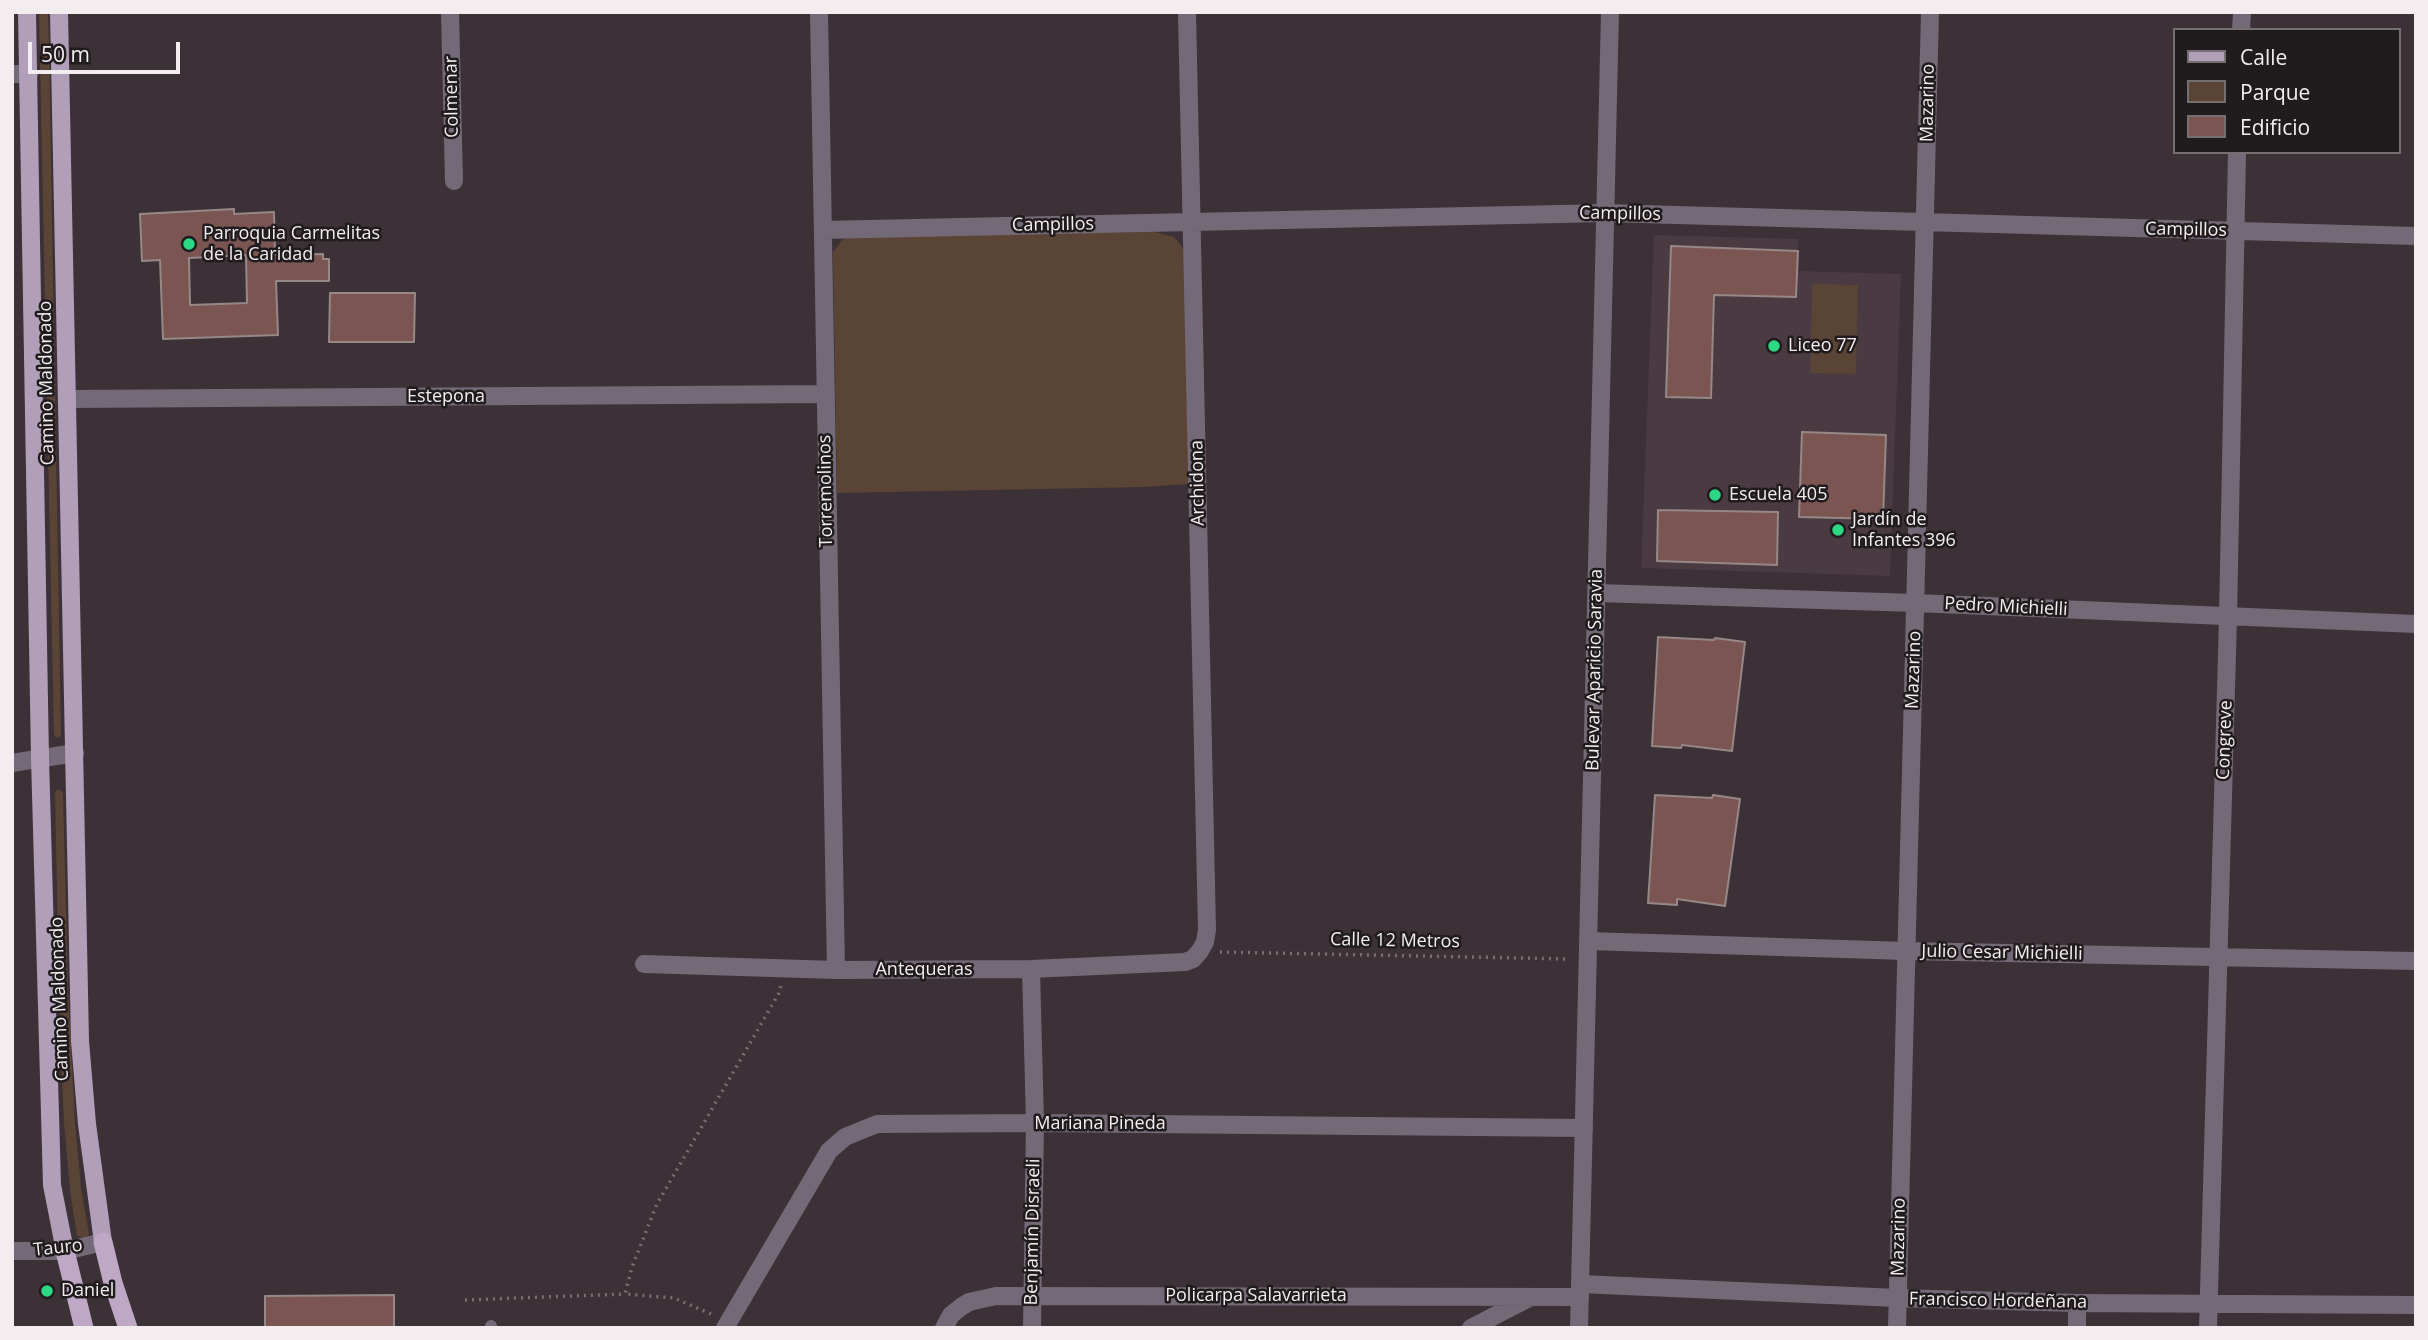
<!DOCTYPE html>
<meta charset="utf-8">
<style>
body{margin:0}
#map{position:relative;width:2428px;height:1340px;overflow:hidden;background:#3c3136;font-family:"Open Sans",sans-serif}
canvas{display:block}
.frame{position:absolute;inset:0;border:14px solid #f4edf0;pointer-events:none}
.legend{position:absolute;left:2173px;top:28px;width:228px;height:126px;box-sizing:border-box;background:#201b1d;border:2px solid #756f71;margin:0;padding:9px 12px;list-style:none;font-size:21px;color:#f4edf0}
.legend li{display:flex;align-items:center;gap:14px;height:35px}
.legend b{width:35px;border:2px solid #756f71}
.scale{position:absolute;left:28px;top:42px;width:152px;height:32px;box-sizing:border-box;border:4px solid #f4edf0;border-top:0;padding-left:9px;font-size:21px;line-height:24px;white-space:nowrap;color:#f4edf0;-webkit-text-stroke:5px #201b1d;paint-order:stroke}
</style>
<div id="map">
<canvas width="2428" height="1340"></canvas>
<div class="frame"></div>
<ul class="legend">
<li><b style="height:9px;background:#b19eb8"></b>Calle</li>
<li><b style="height:19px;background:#5a4435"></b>Parque</li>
<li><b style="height:19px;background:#7a5552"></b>Edificio</li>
</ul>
<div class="scale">50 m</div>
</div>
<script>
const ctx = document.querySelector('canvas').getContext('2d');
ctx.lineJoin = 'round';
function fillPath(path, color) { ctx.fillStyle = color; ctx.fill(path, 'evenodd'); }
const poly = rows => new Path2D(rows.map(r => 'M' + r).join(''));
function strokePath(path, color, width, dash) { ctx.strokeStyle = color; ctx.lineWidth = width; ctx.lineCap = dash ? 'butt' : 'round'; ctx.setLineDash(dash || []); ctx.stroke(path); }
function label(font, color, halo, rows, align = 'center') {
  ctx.font = font + ' "Open Sans",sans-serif'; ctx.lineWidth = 5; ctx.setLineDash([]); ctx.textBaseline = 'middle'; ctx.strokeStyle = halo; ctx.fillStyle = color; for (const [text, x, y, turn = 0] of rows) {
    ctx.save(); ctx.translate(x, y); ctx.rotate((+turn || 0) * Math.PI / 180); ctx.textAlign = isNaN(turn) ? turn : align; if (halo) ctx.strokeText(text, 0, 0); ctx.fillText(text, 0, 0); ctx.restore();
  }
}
fillPath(poly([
 [1654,235,1798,239,1798,271,1901,274,1890,576,1641,568]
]), '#4a3a42');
fillPath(poly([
 [39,12,48,12,49,45,61,736,58,738,54,736],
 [1155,232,1174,237,1181,245,1186,256,1190,484,1143,487,837,493,833,252,842,240,852,236],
 [1812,284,1858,285,1856,374,1810,373],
 [58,789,63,792,68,992,75,1122,81,1188,89,1234,85,1238,77,1236,70,1190,64,1123,60,1032,55,792]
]), '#5a4435');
const building = poly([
 [234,209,234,214,274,212,275,255,323,254,323,259,329,259,329,281,276,281,278,335,163,339,160,260,142,261,140,214,234,209],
 [246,255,247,303,190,305,189,258,246,255],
 [1671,246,1798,251,1796,297,1714,295,1711,398,1666,397,1671,246],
 [330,293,415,293,414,342,329,342,330,293],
 [1802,432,1886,435,1883,519,1799,517,1802,432],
 [1658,510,1778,512,1777,565,1657,561,1658,510],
 [1658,637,1714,640,1715,638,1745,642,1732,751,1682,745,1681,748,1652,746,1658,637],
 [1655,795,1712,798,1713,795,1740,799,1725,906,1677,899,1677,905,1648,903,1655,795],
 [394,1295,394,1328,265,1328,265,1296,394,1295]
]);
fillPath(building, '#7a5552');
strokePath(building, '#968887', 2);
strokePath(poly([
 [1220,952,1569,959],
 [465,1300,625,1294],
 [711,1314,674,1298,625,1294,632,1267,657,1204,779,993,781,985]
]), '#796f73', 3.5, [2, 5]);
strokePath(poly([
 [491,1328,491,1326]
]), '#746a77', 12);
strokePath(poly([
 [450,12,454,181],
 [819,12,836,970],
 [2241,30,2242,12],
 [12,74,29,74],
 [823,230,1606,213,2416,236],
 [68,399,825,394],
 [1597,593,1915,603,2416,624],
 [12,763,75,753],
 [1589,941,1906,951,2416,961],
 [644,964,836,970,1031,969,1185,962,1193,959,1200,951,1205,942,1207,930,1187,12],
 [1031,969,1035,1123,1032,1328],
 [12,1251,65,1251,103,1242],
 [1580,1284,1897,1298,2077,1303,2416,1305],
 [2077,1303,2077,1328],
 [725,1328,829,1151,845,1137,877,1124,1035,1123,1584,1128],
 [944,1328,951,1315,961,1307,969,1302,996,1296,1580,1297],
 [1471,1328,1527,1299],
 [1897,1328,1930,12],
 [2208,1328,2228,618,2237,152]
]), '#746a77', 18);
strokePath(poly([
 [1579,1328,1610,12]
]), '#746a77', 18);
strokePath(poly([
 [27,12,40,758,52,1185,65,1251],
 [59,12,80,1041,87,1124,103,1242]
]), '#b19eb8', 18);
strokePath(poly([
 [103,1242,113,1283,128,1328],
 [65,1251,84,1328]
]), '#bea8c5', 19);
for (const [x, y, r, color] of [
 [189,244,7,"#2dd884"],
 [1774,346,7,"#2dd884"],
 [1715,495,7,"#2dd884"],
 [1838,530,7,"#2dd884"],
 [47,1291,7,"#2dd884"]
]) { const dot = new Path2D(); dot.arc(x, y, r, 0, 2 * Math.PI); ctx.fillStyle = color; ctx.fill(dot); strokePath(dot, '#201b1d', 2.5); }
label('18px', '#f4edf0', '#201b1d', [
 ["Colmenar",452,97,-91],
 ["Mazarino",1928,103,-89],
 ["Campillos",1620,214,1],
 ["Campillos",1053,225,-1],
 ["Campillos",2186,230,1],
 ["Camino Maldonado",47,383,-91],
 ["Estepona",446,397],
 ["Archidona",1198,483,-91],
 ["Torremolinos",826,491,-91],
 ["Pedro Michielli",2006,607,3],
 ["Bulevar Aparicio Saravia",1595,670,-89],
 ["Mazarino",1914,670,-88],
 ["Congreve",2225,740,-88],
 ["Calle 12 Metros",1395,941,1],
 ["Julio Cesar Michielli",2002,953,1],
 ["Antequeras",924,970],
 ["Camino Maldonado",60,999,-92],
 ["Mariana Pineda",1100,1124],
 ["Benjamín Disraeli",1033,1232,-89],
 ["Mazarino",1899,1237,-89],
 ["Tauro",58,1248,-6],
 ["Policarpa Salavarrieta",1256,1296],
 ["Francisco Hordeñana",1998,1301,1]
]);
label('18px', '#f4edf0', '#201b1d', [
 ["Parroquia Carmelitas",203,234],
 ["de la Caridad",203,255],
 ["Liceo 77",1788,346],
 ["Escuela 405",1729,495],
 ["Jardín de",1852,520],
 ["Infantes 396",1852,541],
 ["Daniel",61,1291]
], 'left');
</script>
